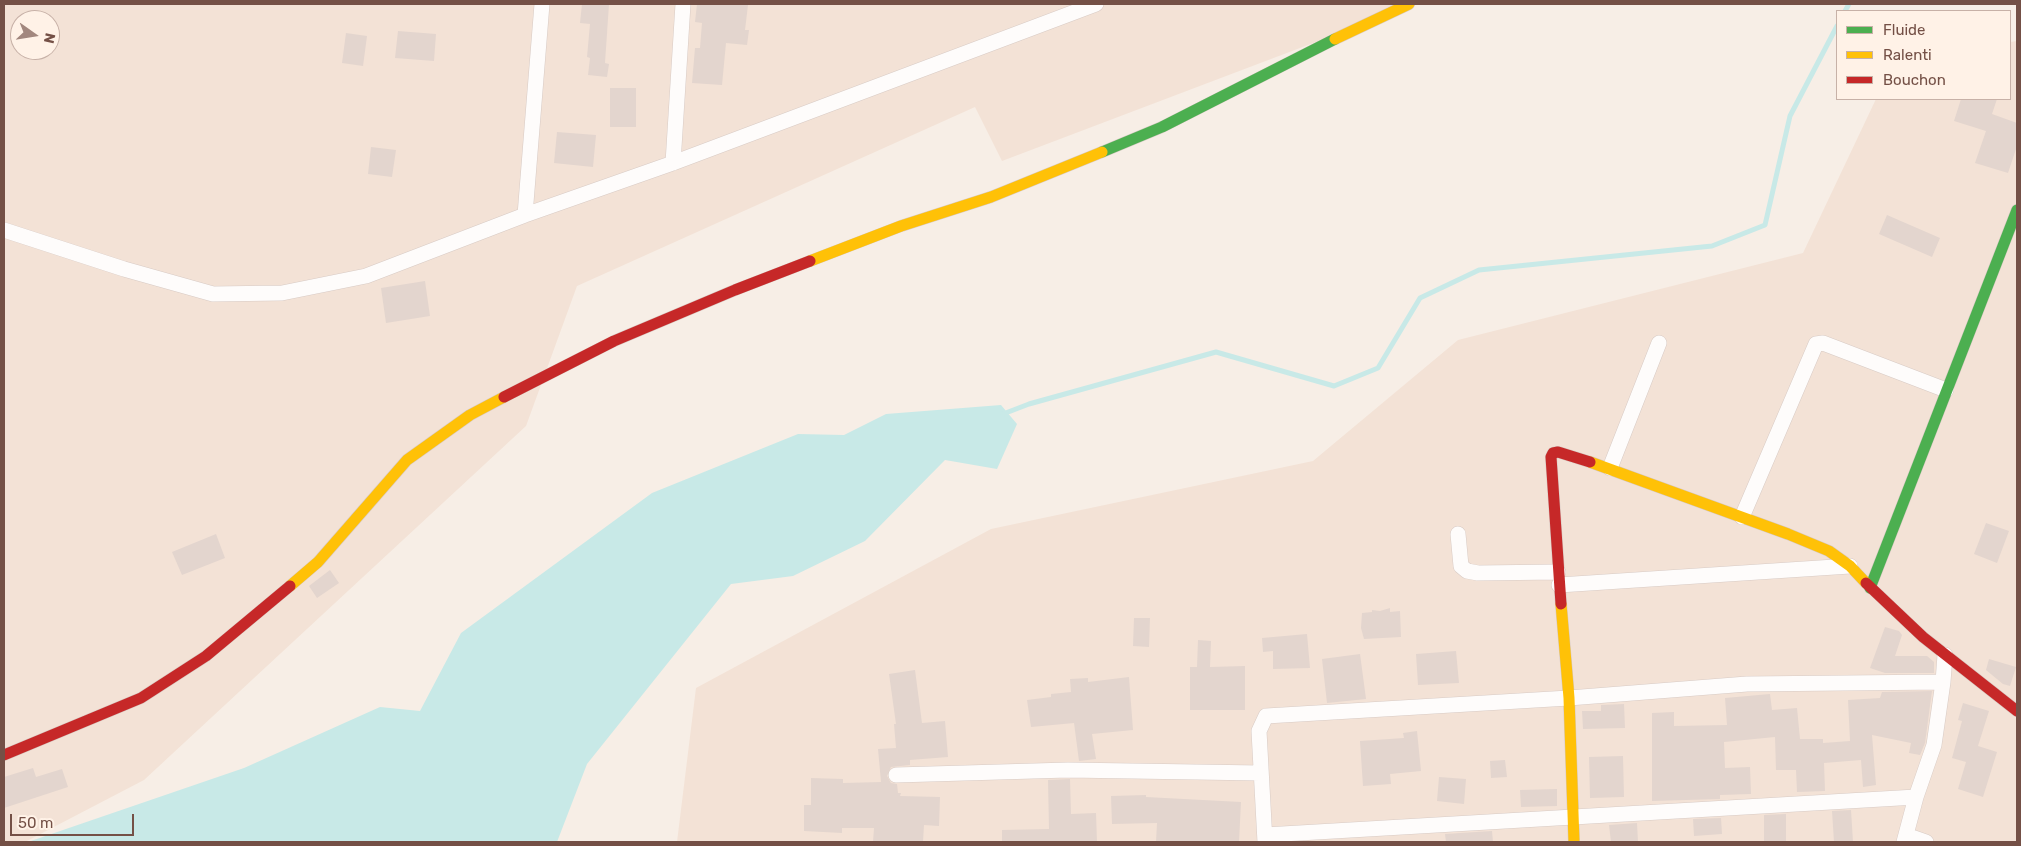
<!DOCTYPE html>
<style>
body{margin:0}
#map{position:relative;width:2021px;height:846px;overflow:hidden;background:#f7eee6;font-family:Rubik,sans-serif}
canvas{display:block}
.frame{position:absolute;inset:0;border:5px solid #745046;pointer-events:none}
.legend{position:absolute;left:1836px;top:10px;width:175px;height:90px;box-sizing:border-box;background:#fff2e7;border:1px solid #c7b1a7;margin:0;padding:6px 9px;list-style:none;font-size:15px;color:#745046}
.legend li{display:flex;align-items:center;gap:10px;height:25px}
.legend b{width:25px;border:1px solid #c7b1a7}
.north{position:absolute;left:10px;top:10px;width:50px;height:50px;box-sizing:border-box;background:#fff2e7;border:1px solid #c7b1a7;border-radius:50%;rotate:103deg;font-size:14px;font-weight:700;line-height:20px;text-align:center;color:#745046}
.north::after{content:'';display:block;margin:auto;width:18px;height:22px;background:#a2877e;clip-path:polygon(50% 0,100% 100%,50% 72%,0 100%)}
.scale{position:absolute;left:10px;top:814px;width:124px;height:22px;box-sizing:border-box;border:2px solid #745046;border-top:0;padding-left:6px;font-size:15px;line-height:18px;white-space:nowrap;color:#745046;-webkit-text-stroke:4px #fff2e7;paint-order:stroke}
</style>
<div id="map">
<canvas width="2021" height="846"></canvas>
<div class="frame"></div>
<ul class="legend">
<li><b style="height:6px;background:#4caf50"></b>Fluide</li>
<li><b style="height:6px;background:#ffc107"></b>Ralenti</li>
<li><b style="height:6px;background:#c62828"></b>Bouchon</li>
</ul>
<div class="north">N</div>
<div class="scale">50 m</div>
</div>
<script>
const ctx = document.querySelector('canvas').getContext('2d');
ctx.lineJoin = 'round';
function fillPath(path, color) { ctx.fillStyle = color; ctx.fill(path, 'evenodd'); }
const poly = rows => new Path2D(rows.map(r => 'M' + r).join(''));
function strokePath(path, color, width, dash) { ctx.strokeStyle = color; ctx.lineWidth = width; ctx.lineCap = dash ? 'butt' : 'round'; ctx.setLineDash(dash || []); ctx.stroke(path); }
fillPath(poly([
 [4,4,1416,4,1002,161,975,107,577,286,526,426,144,780,25,842,4,842],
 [20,20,50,20,50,50,20,50],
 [2017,41,2017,842,677,842,696,688,991,529,1313,461,1458,340,1803,253,1876,99,2010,99,2010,42]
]), '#f3e2d6');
fillPath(poly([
 [1001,405,1017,424,997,469,945,460,865,541,793,576,731,584,587,764,557,842,28,842,244,768,380,707,420,711,461,633,652,493,798,434,844,435,886,414]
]), '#c8e9e7');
strokePath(poly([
 [1845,11,1849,4],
 [1003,414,1029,404,1216,352,1334,386,1378,368,1420,298,1479,270,1712,246,1765,225,1790,116,1837,26]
]), '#c8e9e7', 5);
fillPath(poly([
 [582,4,609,4,605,63,609,64,607,77,588,75,590,58,587,57,590,24,580,23],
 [697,4,748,5,745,30,749,30,747,45,726,43,722,85,692,83,695,48,700,48,702,23,695,22],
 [398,31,436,34,434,61,395,58],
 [346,33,367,36,363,66,342,63],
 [610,88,636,88,636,127,610,127],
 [1961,99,1997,99,1992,114,2017,123,2017,146,2008,173,1975,163,1986,131,1954,121],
 [557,132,596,135,593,167,554,163],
 [371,147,396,150,392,177,368,174],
 [1887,215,1940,238,1932,257,1879,234],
 [425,281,430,316,386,323,381,288],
 [1986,523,2009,531,1997,563,1974,554],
 [216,534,225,558,182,575,172,552],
 [330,570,339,583,317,598,309,586],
 [1390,608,1390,612,1400,611,1401,637,1364,639,1361,628,1362,613,1372,612,1372,610,1380,611],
 [1134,618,1150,618,1149,647,1133,646],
 [1885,627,1899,631,1902,635,1895,656,1927,656,1934,662,1934,673,1885,673,1870,668],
 [1307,634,1310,668,1273,669,1273,651,1263,652,1262,638],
 [1198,640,1211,641,1210,667,1245,666,1245,710,1190,710,1190,667,1197,667],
 [1456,651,1459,683,1418,685,1416,654],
 [1360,654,1366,699,1327,703,1322,659],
 [1989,659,2016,667,2010,686,2003,684,1986,670],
 [915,670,922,723,945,721,948,757,910,760,910,765,891,767,887,776,891,783,897,784,898,793,901,793,900,796,940,797,939,826,924,825,923,842,873,842,874,828,842,828,842,833,804,831,804,805,811,805,811,778,843,779,843,783,881,782,878,749,896,748,894,724,896,724,889,674],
 [1129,677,1133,730,1092,734,1096,759,1079,761,1074,723,1031,727,1027,700,1051,697,1051,694,1071,692,1070,679,1088,678,1088,682],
 [1932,691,1925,743,1920,755,1909,753,1911,743,1872,735,1876,785,1863,787,1861,760,1824,763,1825,791,1797,792,1796,770,1776,770,1775,737,1724,742,1725,768,1750,767,1751,794,1720,795,1720,799,1652,801,1652,713,1674,712,1674,726,1727,725,1725,698,1770,694,1772,710,1797,708,1800,739,1823,739,1823,743,1850,741,1848,700,1880,698,1882,692],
 [1963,703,1989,711,1978,746,1997,752,1983,797,1958,789,1966,762,1952,758,1962,721,1958,720],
 [1624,704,1625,728,1583,729,1582,711,1601,711,1601,705],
 [1417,731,1421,771,1390,774,1391,784,1363,786,1360,741,1404,738,1403,733],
 [1623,756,1624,797,1590,798,1589,757],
 [1505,760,1507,777,1491,778,1490,761],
 [33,768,36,777,62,769,68,787,4,808,4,777],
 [1439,777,1466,779,1464,804,1437,801],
 [1070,779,1071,814,1096,813,1097,842,1002,842,1002,830,1049,829,1048,780],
 [1557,789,1557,806,1521,807,1520,790],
 [1146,795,1146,797,1241,802,1239,842,1156,842,1157,823,1112,824,1111,796],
 [1851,810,1853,842,1834,842,1832,811],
 [1786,814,1786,842,1764,842,1764,815],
 [1721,818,1722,834,1694,836,1693,819],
 [1637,823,1638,842,1611,842,1609,825],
 [1492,831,1493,842,1446,842,1445,834]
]), '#e3d5ce');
const street = poly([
 [673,163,683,4],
 [525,215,542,4],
 [4,230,124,269,213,294,282,293,366,276,525,215,673,163,1096,4],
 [1610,468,1659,343],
 [1742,517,1816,344,1823,343,1946,390],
 [1458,534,1461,566,1467,571,1478,573,1558,572],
 [1559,585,1850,566],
 [896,775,1068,770,1260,773],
 [1265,835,1916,797],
 [1906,835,1926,842],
 [1265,842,1259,731,1266,716,1569,698,1747,684,1943,682],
 [1904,842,1916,797,1934,745,1943,682,1945,655]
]);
const fast = poly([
 [1102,152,1162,127,1335,39],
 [1870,588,2017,210]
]);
const slow = poly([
 [1335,39,1409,4],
 [810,261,901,226,991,197,1102,152],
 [1590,462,1788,534,1829,551,1850,566,1866,583],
 [290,586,318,562,407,460,470,415,504,397],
 [1561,604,1569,698,1574,842]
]);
const jam = poly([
 [504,397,614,341,735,290,810,261],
 [1866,583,1923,637,2017,711],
 [1561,604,1551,457,1553,453,1558,452,1590,462],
 [4,755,141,698,206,656,290,586]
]);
strokePath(street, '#d8cbc5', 16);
strokePath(fast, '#d6c9c3', 12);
strokePath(slow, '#d6c9c3', 12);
strokePath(jam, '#d6c9c3', 12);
strokePath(street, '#fefcfb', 15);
strokePath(fast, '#4caf50', 11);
strokePath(slow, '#ffc107', 11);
strokePath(jam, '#c62828', 11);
</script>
